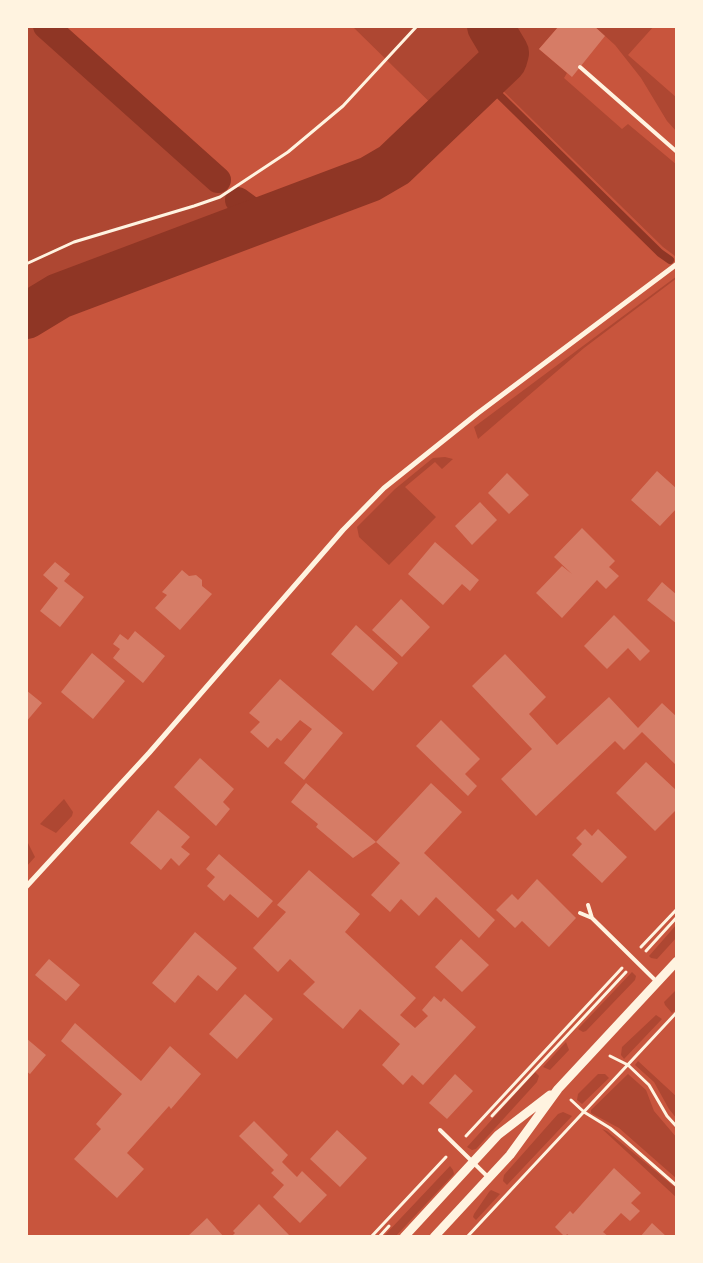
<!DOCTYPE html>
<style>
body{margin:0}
#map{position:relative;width:703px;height:1263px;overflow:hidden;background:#c8553d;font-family:Lato,sans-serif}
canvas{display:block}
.frame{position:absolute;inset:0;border:28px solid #fff3e0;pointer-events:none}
</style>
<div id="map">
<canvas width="703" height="1263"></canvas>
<div class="frame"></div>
</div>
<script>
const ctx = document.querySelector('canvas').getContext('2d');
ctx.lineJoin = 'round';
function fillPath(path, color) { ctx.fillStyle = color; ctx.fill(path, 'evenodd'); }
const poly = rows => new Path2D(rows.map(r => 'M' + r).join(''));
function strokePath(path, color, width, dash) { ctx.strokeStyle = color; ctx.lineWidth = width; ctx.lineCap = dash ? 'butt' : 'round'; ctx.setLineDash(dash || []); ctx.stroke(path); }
fillPath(poly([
 [26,26,46,26,218,180,238,200,258,214,47,292,26,305],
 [352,26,559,26,539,49,567,73,564,78,622,129,628,124,677,165,677,255,675,256,663,247,494,82,451,123],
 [594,26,654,26,628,55,677,98,677,132,667,121,641,78,615,45],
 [677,276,677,278,584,348,478,439,474,427],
 [445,457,453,459,442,469,435,462,405,487,436,517,389,565,359,537,357,527,395,489,433,458],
 [64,799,73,812,72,816,56,833,40,824],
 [26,839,35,857,26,867],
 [677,924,677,937,657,959,651,958,649,956],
 [632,972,636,976,635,980,586,1031,583,1032,578,1029],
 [677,989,677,1008,672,1013,665,1005,664,1002],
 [656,1015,662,1019,624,1059,621,1055,622,1047],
 [566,1042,569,1050,550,1070,543,1067],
 [638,1061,677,1097,677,1119,669,1109,654,1082,635,1065],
 [535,1072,539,1076,537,1082,476,1149,472,1150,467,1147],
 [598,1074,605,1074,609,1078,582,1104,577,1100,578,1094],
 [628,1074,646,1090,654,1111,677,1138,677,1179,619,1128,591,1113,591,1110],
 [563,1112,572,1116,507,1185,503,1181,504,1175,558,1114],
 [602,1129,607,1131,677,1189,677,1198],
 [450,1166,453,1170,454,1174,395,1237,383,1237],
 [491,1190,500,1194,476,1220,473,1217,474,1214,489,1192]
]), '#ae4732');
strokePath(poly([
 [484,80,660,253,670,260]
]), '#8f3625', 8);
strokePath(poly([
 [46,26,218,180],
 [238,200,264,219]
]), '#8f3625', 26);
strokePath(poly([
 [26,316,59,296,370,179,394,165,504,60,506,53,490,26]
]), '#8f3625', 46);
fillPath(poly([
 [559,26,594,26,605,36,572,77,539,49],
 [657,471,677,489,677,508,660,526,631,500],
 [507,473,529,495,509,514,488,493],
 [480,502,497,520,472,545,455,526],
 [582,528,615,561,609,567,619,576,606,589,597,580,562,618,536,593,562,566,572,574,554,557],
 [435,542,479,580,470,591,462,584,443,605,408,574],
 [55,562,70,574,64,581,84,597,60,627,40,611,58,588,43,575],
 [182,570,189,576,196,575,202,580,202,586,212,594,180,630,155,608,167,595,162,592],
 [662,582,677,595,677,624,647,600],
 [401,599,430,627,402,657,372,630],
 [614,615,650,651,640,661,628,648,607,669,584,646],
 [356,625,398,663,373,691,331,654],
 [135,631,165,656,143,683,113,658,120,649,113,644,120,634,128,640],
 [92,653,125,681,93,719,61,692],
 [505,654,546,697,529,714,557,745,609,697,638,728,662,703,677,717,677,766,642,732,624,750,615,741,536,816,501,779,532,749,472,686],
 [280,679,343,733,304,780,284,763,312,729,300,720,281,741,277,738,268,748,250,732,260,722,249,713],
 [26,690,42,703,26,722],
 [441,720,480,759,465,774,477,786,468,796,416,746],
 [200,758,234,789,223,802,230,809,216,826,174,787],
 [646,762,677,791,677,809,655,831,616,793],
 [306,783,376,842,353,858,316,827,318,824,291,802],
 [431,783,462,812,424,853,495,920,479,938,436,897,419,916,401,899,390,912,371,895,400,863,376,842],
 [158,810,190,837,181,847,190,854,179,866,171,858,161,870,130,843],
 [585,829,592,836,598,829,627,857,602,883,572,855,582,844,576,838],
 [219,854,273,901,258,918,230,894,224,901,207,886,215,877,206,869],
 [309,870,360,914,345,932,416,998,400,1015,415,1028,428,1016,422,1010,434,996,441,1002,444,998,476,1027,423,1085,412,1075,403,1085,382,1065,400,1044,360,1009,343,1029,303,994,315,982,290,959,278,972,253,948,286,912,277,905],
 [537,879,576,918,549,947,522,921,515,928,496,910,512,894,518,900],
 [195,932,237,968,217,991,198,975,175,1003,152,983],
 [461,939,489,965,462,992,435,967],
 [49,959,80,985,66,1001,35,975],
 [245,994,273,1019,237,1059,209,1034],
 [75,1023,141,1081,170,1046,201,1074,171,1109,169,1106,127,1153,144,1169,117,1198,74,1159,101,1129,96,1124,122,1094,61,1041],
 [26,1038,46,1055,30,1074,26,1071],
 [455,1074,473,1091,447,1119,429,1103],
 [254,1121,288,1155,282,1162,297,1177,302,1171,327,1195,300,1223,273,1197,284,1185,271,1173,274,1170,239,1136],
 [337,1130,367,1158,340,1187,310,1159],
 [614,1168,641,1193,631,1203,640,1211,630,1221,621,1213,603,1232,609,1237,571,1237,567,1234,565,1237,555,1227,570,1211,573,1214],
 [259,1204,289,1235,287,1237,231,1237,235,1233,233,1231],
 [207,1218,224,1237,187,1237],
 [652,1223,667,1237,640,1237]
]), '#d67c66');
strokePath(poly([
 [26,264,74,242,194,206,220,197,288,152,343,106,417,26],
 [641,947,677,909],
 [646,951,677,917],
 [610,1056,628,1065,649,1085,667,1116,677,1127],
 [571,1100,584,1112,610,1128,622,1138,677,1186],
 [492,1116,626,972],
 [466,1136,622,968],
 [371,1237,446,1157],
 [379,1237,389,1226],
 [467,1237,677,1012]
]), '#fff3e0', 3);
strokePath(poly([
 [580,67,677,152],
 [588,905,592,918,657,982],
 [580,913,592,918],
 [440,1130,488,1177]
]), '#fff3e0', 4);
strokePath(poly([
 [26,887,149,753,343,530,384,488,478,413,677,264]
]), '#fff3e0', 5);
strokePath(poly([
 [404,1237,498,1135,550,1095],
 [434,1237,510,1155,558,1089,677,961]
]), '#fff3e0', 9);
</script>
